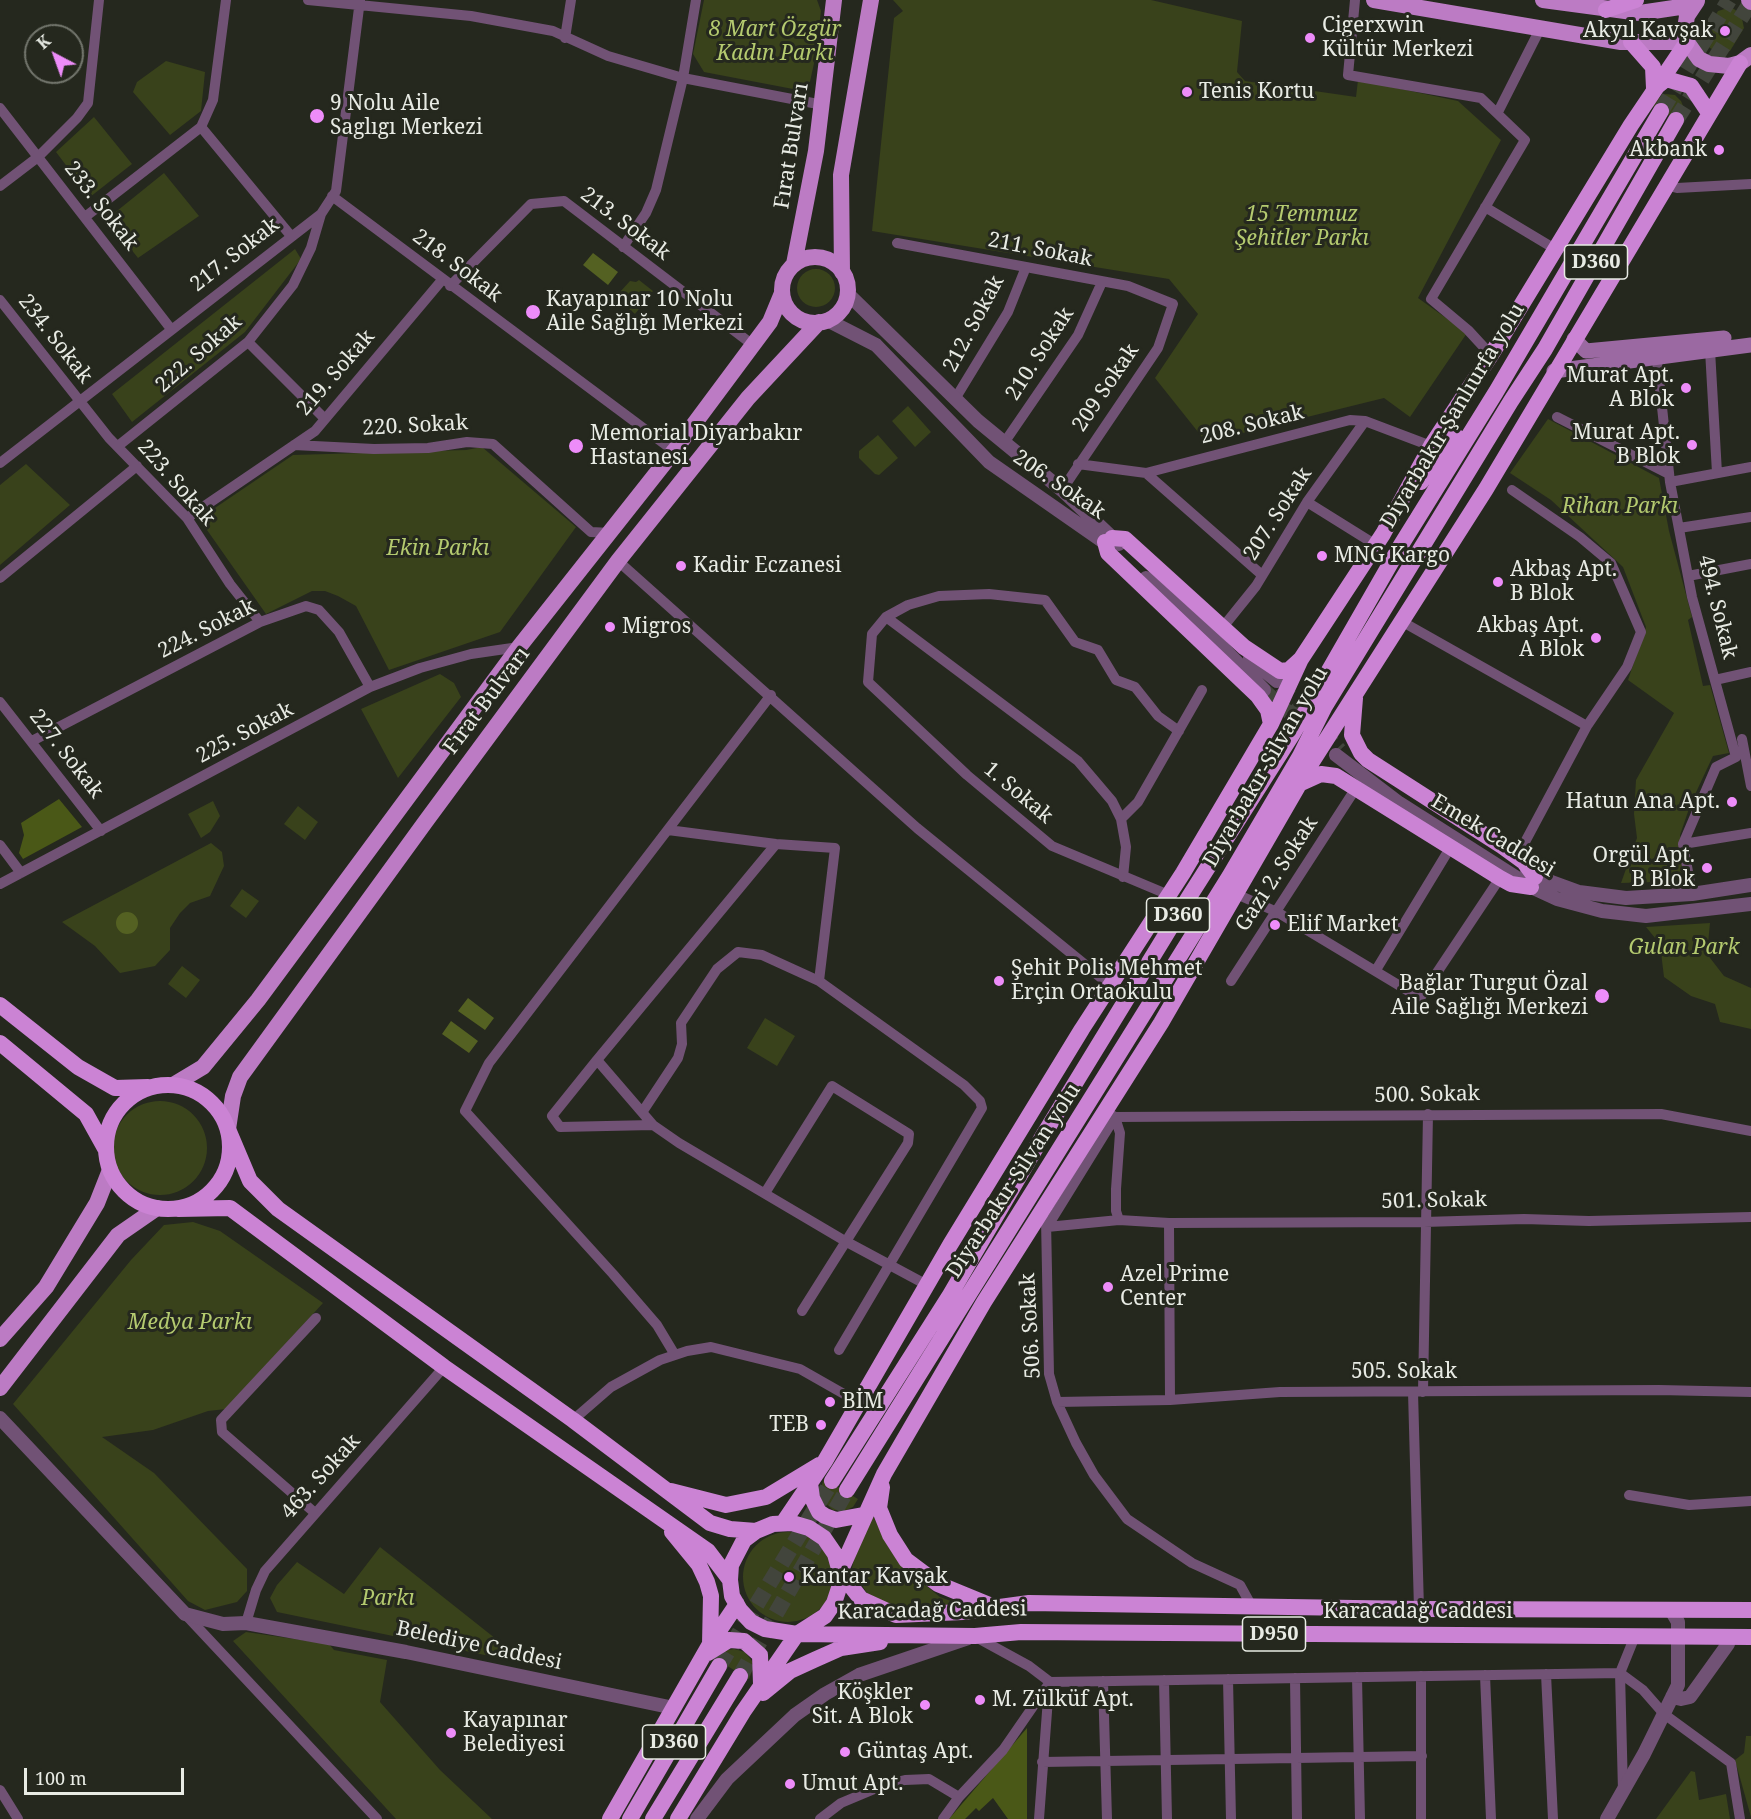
<!DOCTYPE html>
<meta charset="utf-8">
<style>
body{margin:0}
#map{position:relative;width:1751px;height:1819px;overflow:hidden;background:#25281e;font-family:"Noto Serif",serif}
canvas{display:block}
.north{position:absolute;left:24px;top:24px;width:60px;height:60px;box-sizing:border-box;background:#25281e;border:2px solid #73766d;border-radius:50%;rotate:319deg;font-size:16px;font-weight:700;line-height:24px;text-align:center;color:#e8ebe4}
.north::after{content:'';display:block;margin:auto;width:21px;height:27px;background:#ed8cf9;clip-path:polygon(50% 0,100% 100%,50% 72%,0 100%)}
.scale{position:absolute;left:24px;top:1768px;width:160px;height:27px;box-sizing:border-box;border:3px solid #e8ebe4;border-top:0;padding-left:8px;font-size:18px;line-height:21px;white-space:nowrap;color:#e8ebe4;-webkit-text-stroke:4px #25281e;paint-order:stroke}
</style>
<div id="map">
<canvas width="1751" height="1819"></canvas>
<div class="north">K</div>
<div class="scale">100 m</div>
</div>
<script>
const ctx = document.querySelector('canvas').getContext('2d');
ctx.lineJoin = 'round';
function fillPath(path, color) { ctx.fillStyle = color; ctx.fill(path, 'evenodd'); }
const poly = rows => new Path2D(rows.map(r => 'M' + r).join(''));
function strokePath(path, color, width, dash) { ctx.strokeStyle = color; ctx.lineWidth = width; ctx.lineCap = dash ? 'butt' : 'round'; ctx.setLineDash(dash || []); ctx.stroke(path); }
function label(font, color, halo, rows, align = 'center') {
  ctx.font = font + ' "Noto Serif",serif'; ctx.lineWidth = 6; ctx.setLineDash([]); ctx.textBaseline = 'middle'; ctx.strokeStyle = halo; ctx.fillStyle = color; for (const [text, x, y, turn = 0] of rows) {
    ctx.save(); ctx.translate(x, y); ctx.rotate((+turn || 0) * Math.PI / 180); ctx.textAlign = isNaN(turn) ? turn : align; if (halo) ctx.strokeText(text, 0, 0); ctx.fillText(text, 0, 0); ctx.restore();
  }
}
fillPath(poly([
 [704,0,817,0,821,11,815,59,809,86,793,89,704,72,693,54],
 [893,0,1151,0,1242,21,1237,72,1245,81,1356,97,1358,80,1458,101,1501,140,1418,298,1467,333,1410,417,1384,398,1206,442,1155,378,1198,314,1169,279,872,231,894,18,903,11],
 [1731,7,1741,14,1744,28,1730,51,1718,53,1707,46,1705,33,1718,11],
 [166,61,205,72,201,111,170,135,133,92,137,82],
 [1665,94,1675,95,1681,101,1687,115,1683,123,1649,104],
 [94,117,132,164,90,197,56,152],
 [164,173,199,216,138,258,107,219],
 [295,249,301,259,245,332,132,422,112,394],
 '797 288a19 19 0 1 1 38 0a19 19 0 1 1-38 0Z',
 [639,280,653,291,635,314,622,303,620,292,630,281,636,282],
 [908,406,931,432,915,447,892,421],
 [1548,419,1659,478,1669,531,1692,617,1688,620,1703,686,1710,685,1729,753,1713,756,1691,803,1680,835,1689,881,1621,883,1637,838,1634,814,1636,780,1674,713,1628,680,1646,627,1623,567,1551,500,1510,473],
 [878,435,898,458,879,475,875,474,859,458,859,451],
 [482,447,576,527,500,632,389,670,356,606,338,596,325,591,312,591,266,614,207,530,206,514,293,455,466,450],
 [26,464,70,505,0,565,0,485],
 [440,674,454,683,461,697,398,778,361,709],
 [213,801,220,816,210,832,201,838,188,814],
 [298,806,318,822,305,840,284,824],
 [211,843,222,852,224,866,210,896,190,903,180,913,170,928,170,950,155,966,120,973,95,946,62,922],
 [242,889,259,901,246,918,230,906],
 [1710,923,1707,954,1724,976,1751,988,1751,1029,1720,1022,1715,1004,1691,996,1664,977,1660,944,1646,927],
 [182,966,200,980,186,998,168,984],
 [765,1018,795,1036,777,1066,747,1048],
 '113 1148a47 47 0 1 1 94 0a47 47 0 1 1-94 0Z',
 [193,1222,220,1231,323,1303,226,1409,208,1411,153,1430,102,1437,154,1473,247,1569,247,1591,237,1602,205,1610,188,1601,13,1404,131,1260,164,1225],
 [824,1479,858,1499,853,1507,844,1511,833,1510,824,1502,819,1492],
 [872,1514,889,1548,908,1571,940,1597,967,1607,910,1607,886,1604,868,1595,852,1568,855,1555],
 '743 1577a45 45 0 1 1 90 0a45 45 0 1 1-90 0Z',
 [380,1547,515,1654,509,1660,277,1612,270,1598,277,1585,297,1562,344,1594],
 [246,1632,329,1644,334,1650,387,1660,380,1702,440,1770,492,1819,396,1819,233,1641],
 [734,1649,745,1652,752,1661,753,1669,749,1679,714,1658,722,1651],
 [1746,1736,1751,1736,1751,1817,1735,1760,1744,1753],
 [1691,1771,1695,1772,1699,1800,1726,1794,1730,1819,1656,1819]
]), '#39421b');
fillPath(poly([
 [59,799,82,827,23,859,19,853,24,835,21,823],
 [1027,1728,1027,1819,1008,1819,993,1798,979,1811,976,1808,965,1819,949,1819]
]), '#4a5817');
fillPath(poly([
 [593,253,618,272,608,285,583,265],
 '116 923a11 11 0 1 1 22 0a11 11 0 1 1-22 0Z',
 [468,998,494,1018,485,1030,458,1011],
 [451,1021,478,1041,469,1053,442,1034]
]), '#546122');
strokePath(poly([
 [1281,686,1340,750],
 [1264,690,1307,729]
]), '#42453c', 14, [14, 7]);
strokePath(poly([
 [1661,111,1729,0],
 [1676,120,1751,2],
 [719,1666,832,1481],
 [740,1676,847,1490]
]), '#42453c', 16, [16, 8]);
strokePath(poly([
 [308,0,471,16,553,31,608,56,683,78,823,105],
 [1355,0,1348,75,1481,98,1525,140,1431,299,1468,330,1491,355],
 [565,38,571,0],
 [0,108,171,329],
 [1498,112,1541,27],
 [201,127,291,236],
 [1665,185,1677,188,1751,184],
 [0,186,38,157,77,118,88,103,99,0],
 [332,196,674,451],
 [1485,207,1555,249],
 [85,217,201,127,213,100,226,0],
 [897,243,1128,286,1173,304,1158,348,1062,490],
 [623,247,646,213,656,190,683,78,696,0],
 [450,286,531,204,564,201,753,345],
 [0,300,109,438,187,518,230,584,260,622],
 [248,342,325,419],
 [1710,350,1717,473],
 [1656,351,1670,482,1692,597,1736,757,1716,767,1683,844,1692,894],
 [955,399,1008,312,1026,267],
 [1557,417,1669,474],
 [1004,443,1078,335,1102,282],
 [294,445,374,449,428,448,467,442,493,444,591,532,611,533],
 [118,446,248,342,293,285,311,248,321,214],
 [0,463,321,214,336,191,360,0],
 [1078,464,1146,473,1350,420,1365,421,1431,446],
 [1146,473,1262,575],
 [1670,482,1751,467],
 [1512,490,1580,537,1611,563,1641,632,1627,667,1587,726,1517,857],
 [1307,502,1376,545],
 [187,518,315,431,442,280],
 [1679,528,1751,517],
 [618,561,917,828,1110,985],
 [1688,576,1751,564],
 [0,578,137,466],
 [886,617,1078,761,1112,801,1121,819,1126,847,1123,877],
 [1401,621,1587,726],
 [1223,627,1256,586,1307,502,1365,421],
 [1715,680,1751,672],
 [0,702,101,831],
 [1742,739,1751,786],
 [32,741,260,622,306,606,319,610,339,632,370,687],
 [1121,819,1138,802,1202,690],
 [668,830,776,844,835,848,819,981,964,1085,980,1101,982,1108,839,1350],
 [776,844,597,1060,653,1125,679,1143,845,1241,927,1285],
 [1683,844,1751,833],
 [0,845,21,873],
 [0,884,370,687,420,668,471,654,519,647],
 [1234,893,1277,912,1420,998,1500,878],
 [1169,895,1052,846,967,775,868,682,872,634,886,617,908,605,939,596,989,594,1045,600,1075,642,1098,650,1116,680,1135,687,1158,716,1179,731],
 [1376,970,1450,848],
 [1231,981,1356,788],
 [597,1060,552,1116,560,1127,653,1125],
 [643,1111,678,1058,682,1044,681,1023,717,969,738,952,762,955,819,981],
 [1104,1111,1115,1117,1661,1114,1751,1131],
 [1115,1117,1120,1133,1116,1189,1116,1211,1119,1220],
 [765,1193,832,1086,909,1134,908,1143,802,1311],
 [1046,1220,1049,1374,1057,1402,1076,1443,1094,1475,1127,1519,1192,1563,1240,1585,1251,1605],
 [1169,1223,1170,1400],
 [1047,1227,1119,1220,1169,1223,1424,1222,1524,1219,1589,1221,1751,1217],
 [1047,1227,1115,1117],
 [675,1355,657,1325,613,1274,465,1111,489,1063,771,695],
 [1413,1392,1419,1609],
 [1423,1392,1428,1114],
 [1057,1402,1170,1400,1280,1392,1659,1390,1751,1392],
 [573,1420,611,1387,660,1360,687,1351,711,1347,800,1369,858,1402],
 [1629,1495,1689,1505,1751,1501],
 [315,1513,222,1432,221,1420,316,1318],
 [185,1614,377,1819],
 [246,1623,256,1590,265,1571,444,1367],
 [976,1637,1029,1666,1050,1682,1620,1673,1643,1690,1664,1714,1731,1763,1740,1819],
 [1546,1674,1553,1819],
 [1485,1675,1491,1819],
 [1421,1676,1421,1819],
 [1357,1677,1360,1819],
 [1295,1678,1297,1819],
 [1228,1679,1231,1819],
 [1164,1680,1167,1819],
 [1103,1681,1107,1819],
 [1042,1762,1422,1756],
 [0,1790,18,1819],
 [1623,1791,1620,1673,1635,1636],
 [820,1819,841,1803,884,1785,905,1780,929,1779,959,1797],
 [943,1819,959,1797,1003,1750,1050,1682],
 [1039,1819,1049,1685]
]), '#715275', 10);
strokePath(poly([
 [847,293,978,421,1062,490,1119,544],
 [827,320,876,345,989,462,1111,547],
 [1146,578,1217,642,1264,690],
 [1250,659,1277,681],
 [1336,755,1399,803,1531,887,1557,899,1602,911,1646,916,1751,904],
 [1527,873,1579,892,1626,898,1692,894,1751,885],
 [0,1418,185,1614,223,1624,246,1623,406,1652,674,1708],
 [1672,1697,1681,1699,1690,1697,1728,1644,1728,1638],
 [697,1819,727,1779,795,1715,825,1694,859,1675,968,1638],
 [1607,1819,1644,1754,1678,1685,1678,1622,1671,1610]
]), '#715275', 14);
strokePath(poly([
 [1574,339,1586,351,1724,338],
 [1554,371,1751,345]
]), '#9b69a2', 15);
strokePath(poly([
 [1374,0,1621,42,1687,42],
 [1543,0,1640,13,1693,5],
 [1749,0,1751,2],
 [1697,1,1687,16,1685,29,1687,42,1699,59,1709,64,1729,66,1740,63,1751,55],
 '782 290a33 33 0 1 1 66 0a33 33 0 1 1-66 0Z',
 [794,264,816,151,834,0],
 [842,272,841,175,871,0],
 [173,1085,203,1067,258,1000,519,647,674,451,770,322,782,293],
 [228,1129,233,1096,240,1077,426,821,618,561,748,398,819,322],
 [0,1339,46,1287,97,1203,110,1170],
 [0,1388,118,1235,157,1208]
]), '#bc7bc4', 16);
strokePath(poly([
 [1606,10,1636,0],
 [1631,42,1653,67,1654,88],
 [1740,63,1486,489,1312,762,1161,1023,984,1302,884,1474,840,1572,861,1599,896,1615,963,1612,1029,1603,1419,1609,1751,1610],
 [1655,88,1666,79,1691,86,1709,113],
 [1421,482,1456,436],
 [1112,538,1125,539,1244,647,1280,671,1289,670,1301,659],
 [1105,542,1108,553,1258,696,1268,710,1271,724],
 [1355,698,1352,735,1361,753,1368,760,1502,846,1524,862,1535,877],
 [1299,784,1321,774,1336,776,1500,878,1511,884,1531,887],
 [0,1005,78,1067,115,1088,148,1087],
 [0,1043,86,1114,106,1150],
 '106 1147a62 62 0 1 1 124 0a62 62 0 1 1-124 0Z',
 [228,1129,250,1181,278,1209,573,1420,710,1523,730,1529,756,1531],
 [178,1209,230,1208,444,1367,708,1551,730,1580],
 [832,1481,950,1295,1041,1139,1189,897,1292,735,1401,545,1496,392,1661,111],
 [810,1483,812,1498,819,1512,825,1516,836,1520,863,1515],
 [882,1487,879,1508,890,1535,906,1560,938,1584,994,1607],
 [847,1490,1229,877,1300,756,1325,706,1511,401,1545,349,1676,120],
 [671,1491,726,1505,766,1497,819,1465],
 [783,1523,825,1461,950,1245,1082,1029,1183,873,1271,724,1301,659,1383,534,1431,446,1491,355,1631,125,1687,42],
 [792,1523,809,1528,824,1538,835,1554,840,1572,839,1588,834,1603,825,1616,797,1634,765,1629,751,1622,740,1610,732,1596,730,1580,731,1565,744,1540,756,1531,773,1524,792,1523],
 [672,1532,699,1565,707,1582,711,1596,710,1644],
 [708,1653,729,1640,744,1641,760,1655,761,1684],
 [763,1693,790,1671,814,1660,841,1648,880,1642],
 [610,1819,710,1644,737,1604],
 [630,1819,719,1666],
 [653,1819,740,1676],
 [678,1819,743,1712,797,1634,975,1636,1021,1632,1751,1637]
]), '#cb83d4', 16);
for (const [x, y, r, color] of [
 [1725,31,6,"#ed8cf9"],
 [1310,38,6,"#ed8cf9"],
 [1187,92,6,"#ed8cf9"],
 [317,116,8,"#ed8cf9"],
 [1719,150,6,"#ed8cf9"],
 [533,312,8,"#ed8cf9"],
 [1686,388,6,"#ed8cf9"],
 [1692,445,6,"#ed8cf9"],
 [576,446,8,"#ed8cf9"],
 [1322,556,6,"#ed8cf9"],
 [681,566,6,"#ed8cf9"],
 [1498,582,6,"#ed8cf9"],
 [610,627,6,"#ed8cf9"],
 [1596,638,6,"#ed8cf9"],
 [1732,802,6,"#ed8cf9"],
 [1707,868,6,"#ed8cf9"],
 [1275,925,6,"#ed8cf9"],
 [999,981,6,"#ed8cf9"],
 [1602,996,8,"#ed8cf9"],
 [1108,1287,6,"#ed8cf9"],
 [830,1402,6,"#ed8cf9"],
 [821,1425,6,"#ed8cf9"],
 [789,1577,6,"#ed8cf9"],
 [980,1700,6,"#ed8cf9"],
 [925,1705,6,"#ed8cf9"],
 [451,1733,6,"#ed8cf9"],
 [845,1752,6,"#ed8cf9"],
 [790,1784,6,"#ed8cf9"]
]) { const dot = new Path2D(); dot.arc(x, y, r, 0, 2 * Math.PI); ctx.fillStyle = color; ctx.fill(dot); strokePath(dot, '#25281e', 2); }
for (const [x, y, w] of [
 [1596,262,63],
 [1178,915,63],
 [1274,1634,63],
 [674,1742,63]
]) { const box = new Path2D(); box.roundRect(x - w / 2, y - 17, w, 34, 4.5); ctx.fillStyle = '#25281e'; ctx.fill(box); strokePath(box, '#e8ebe4', 1.5); }
label('bold 20px', '#e8ebe4', null, [
 ["D360",1596,262],
 ["D360",1178,915],
 ["D950",1274,1634],
 ["D360",674,1742]
]);
label('21px', '#e8ebe4', '#25281e', [
 ["Cigerxwin",1322,26],
 ["Kültür Merkezi",1322,50],
 ["Akyıl Kavşak",1713,31,"right"],
 ["Tenis Kortu",1199,92],
 ["9 Nolu Aile",330,104],
 ["Saglıgı Merkezi",330,128],
 ["Akbank",1707,150,"right"],
 ["Kayapınar 10 Nolu",546,300],
 ["Aile Sağlığı Merkezi",546,324],
 ["Murat Apt.",1674,376,"right"],
 ["A Blok",1674,400,"right"],
 ["Murat Apt.",1680,433,"right"],
 ["B Blok",1680,457,"right"],
 ["Memorial Diyarbakır",590,434],
 ["Hastanesi",590,458],
 ["MNG Kargo",1334,556],
 ["Kadir Eczanesi",693,566],
 ["Akbaş Apt.",1510,570],
 ["B Blok",1510,594],
 ["Akbaş Apt.",1584,626,"right"],
 ["A Blok",1584,650,"right"],
 ["Migros",622,627],
 ["Hatun Ana Apt.",1720,802,"right"],
 ["Orgül Apt.",1695,856,"right"],
 ["B Blok",1695,880,"right"],
 ["Elif Market",1287,925],
 ["Şehit Polis Mehmet",1011,969],
 ["Erçin Ortaokulu",1011,993],
 ["Bağlar Turgut Özal",1588,984,"right"],
 ["Aile Sağlığı Merkezi",1588,1008,"right"],
 ["Azel Prime",1120,1275],
 ["Center",1120,1299],
 ["BİM",842,1402],
 ["TEB",809,1425,"right"],
 ["Kantar Kavşak",801,1577],
 ["Köşkler",913,1693,"right"],
 ["Sit. A Blok",913,1717,"right"],
 ["M. Zülküf Apt.",992,1700],
 ["Kayapınar",463,1721],
 ["Belediyesi",463,1745],
 ["Güntaş Apt.",857,1752],
 ["Umut Apt.",802,1784]
], 'left');
label('italic 21px', '#b4ca6f', '#25281e', [
 ["8 Mart Özgür",775,30],
 ["Kadın Parkı",775,54],
 ["15 Temmuz",1302,215],
 ["Şehitler Parkı",1302,239],
 ["Rihan Parkı",1620,507],
 ["Ekin Parkı",438,549],
 ["Gulan Park",1684,948],
 ["Medya Parkı",190,1323],
 ["Parkı",388,1599]
]);
label('21px', '#e8ebe4', '#25281e', [
 ["Fırat Bulvarı",792,146,-81],
 ["233. Sokak",101,206,52],
 ["213. Sokak",625,224,37],
 ["211. Sokak",1040,250,11],
 ["217. Sokak",235,255,-38],
 ["218. Sokak",457,266,37],
 ["212. Sokak",974,324,-62],
 ["234. Sokak",55,339,52],
 ["222. Sokak",199,354,-41],
 ["210. Sokak",1040,354,-57],
 ["219. Sokak",336,373,-49],
 ["209 Sokak",1106,388,-56],
 ["Diyarbakır-Şanlıurfa yolu",1453,416,-59],
 ["208. Sokak",1252,425,-14],
 ["220. Sokak",415,426,-3],
 ["223. Sokak",176,483,49],
 ["206. Sokak",1059,485,34],
 ["207. Sokak",1278,514,-57],
 ["494. Sokak",1717,607,76],
 ["224. Sokak",207,629,-27],
 ["Fırat Bulvarı",487,701,-53],
 ["225. Sokak",245,733,-28],
 ["227. Sokak",66,754,52],
 ["Diyarbakır-Silvan yolu",1266,767,-60],
 ["1. Sokak",1018,793,40],
 ["Emek Caddesi",1493,836,31],
 ["Gazi 2. Sokak",1277,874,-57],
 ["500. Sokak",1427,1095,-1],
 ["Diyarbakır-Silvan yolu",1014,1181,-57],
 ["501. Sokak",1434,1201,-1],
 ["506. Sokak",1031,1326,-93],
 ["505. Sokak",1404,1372],
 ["463. Sokak",321,1477,-48],
 ["Karacadağ Caddesi",932,1611,-1],
 ["Karacadağ Caddesi",1418,1612],
 ["Belediye Caddesi",479,1646,12]
]);
</script>
